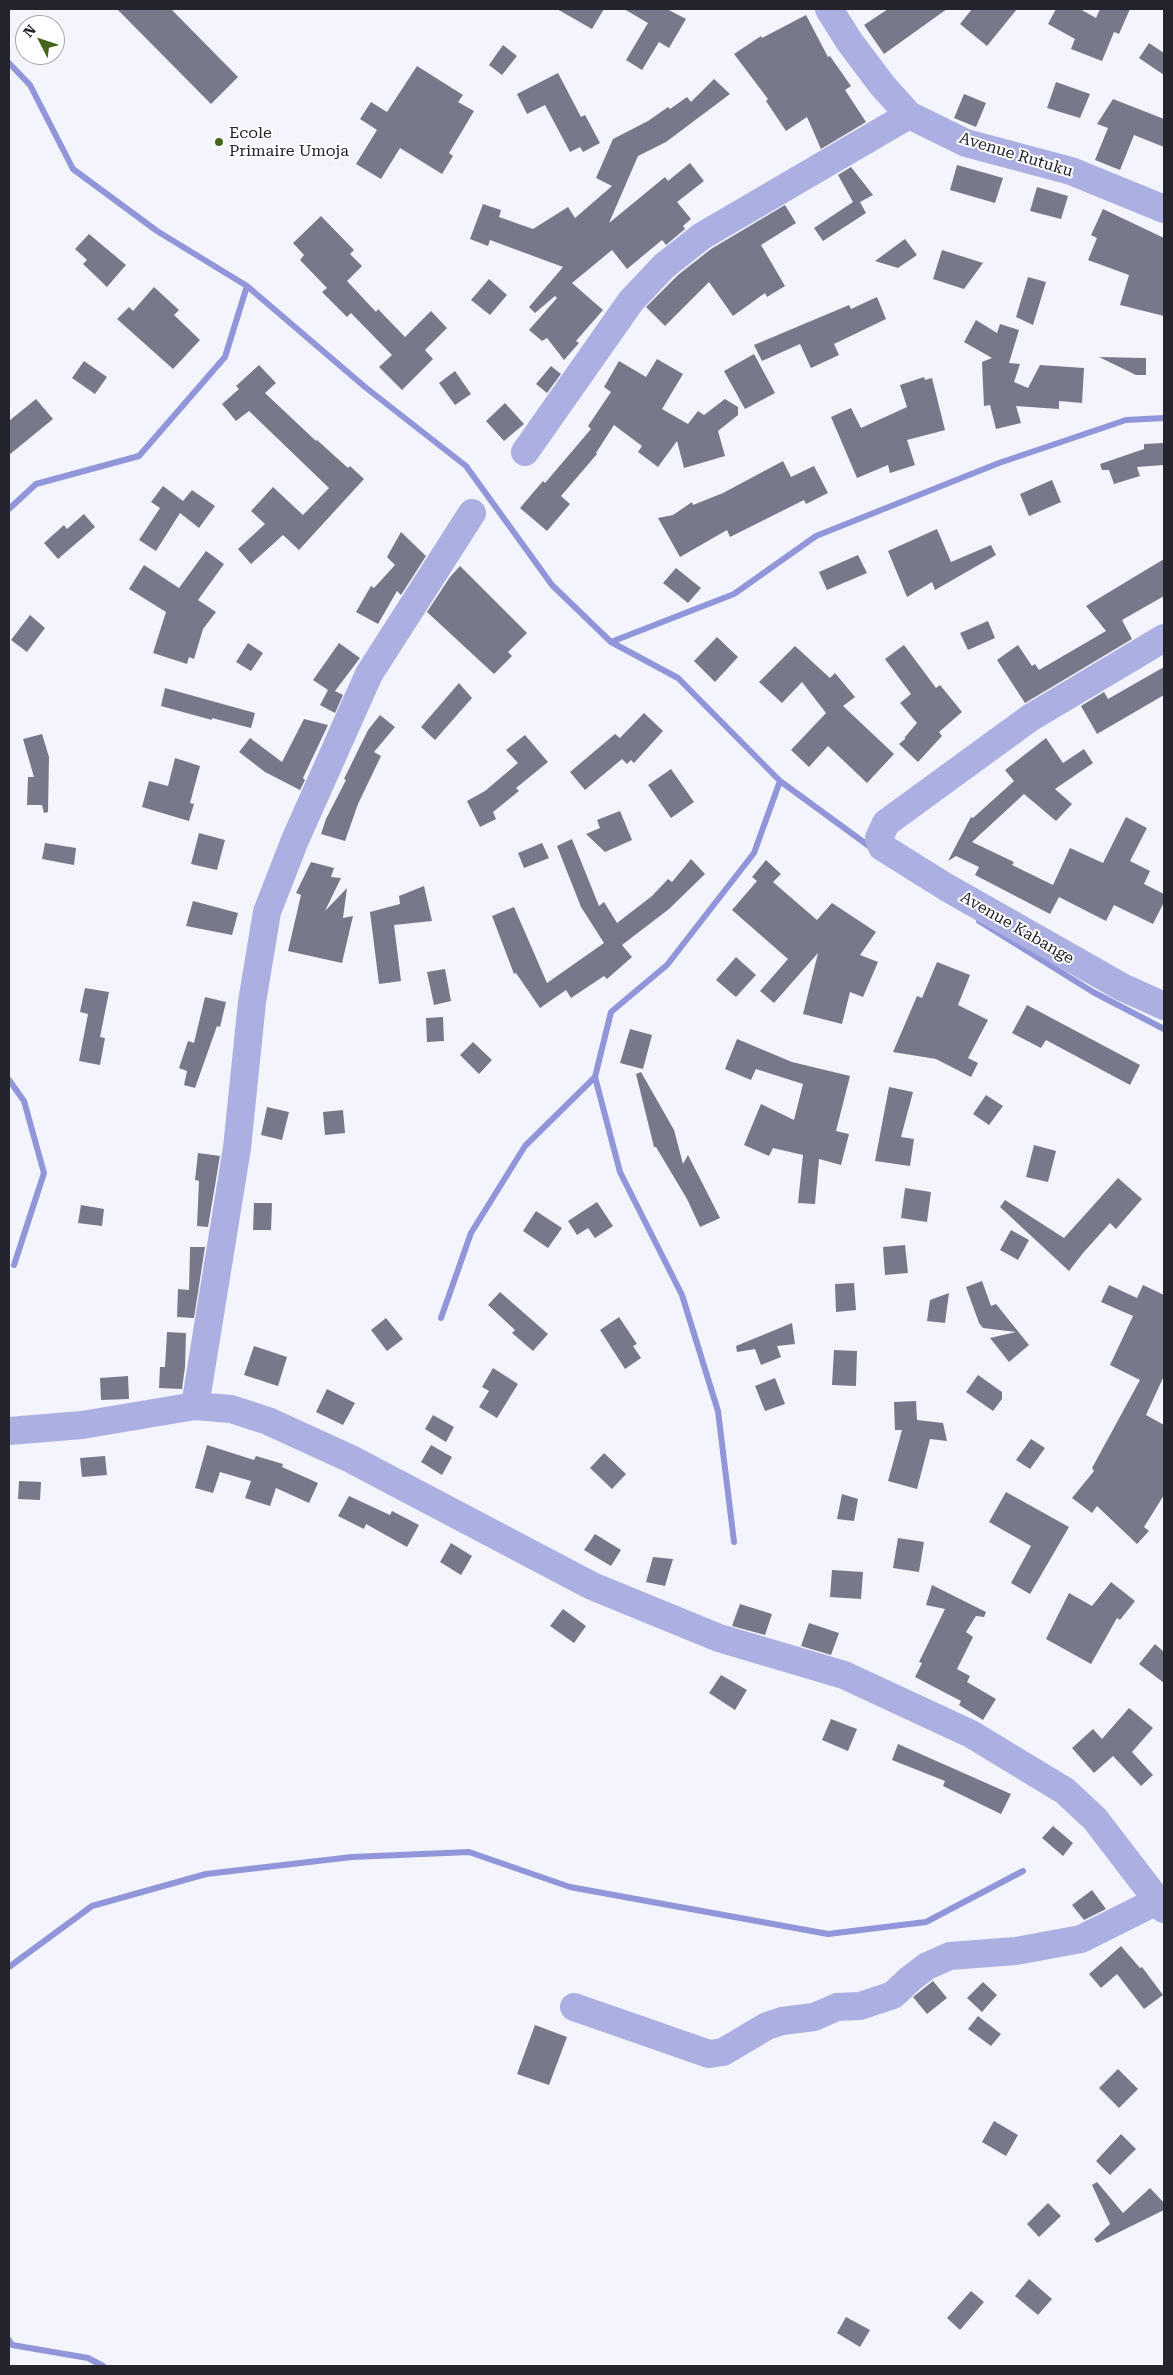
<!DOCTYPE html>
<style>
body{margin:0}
#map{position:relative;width:1173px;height:2375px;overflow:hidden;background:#f4f5fc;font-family:"Roboto Serif",serif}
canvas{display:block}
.frame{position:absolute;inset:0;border:10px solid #24252c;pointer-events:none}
.north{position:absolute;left:15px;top:15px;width:50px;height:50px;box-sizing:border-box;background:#fff;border:1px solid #a7a8ab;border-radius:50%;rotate:311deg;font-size:14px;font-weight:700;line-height:20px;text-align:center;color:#24252c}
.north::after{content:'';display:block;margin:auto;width:18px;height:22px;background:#44661c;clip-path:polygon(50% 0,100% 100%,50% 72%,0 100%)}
</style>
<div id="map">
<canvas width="1173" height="2375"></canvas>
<div class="frame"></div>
<div class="north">N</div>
</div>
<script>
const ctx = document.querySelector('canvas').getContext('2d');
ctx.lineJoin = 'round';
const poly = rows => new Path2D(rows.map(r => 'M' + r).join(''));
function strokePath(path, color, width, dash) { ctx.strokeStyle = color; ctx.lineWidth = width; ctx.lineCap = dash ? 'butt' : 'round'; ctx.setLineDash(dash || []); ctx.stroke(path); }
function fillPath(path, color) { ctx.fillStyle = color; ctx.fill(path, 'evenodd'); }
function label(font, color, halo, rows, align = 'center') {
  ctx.font = font + ' "Roboto Serif",serif'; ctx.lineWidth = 4; ctx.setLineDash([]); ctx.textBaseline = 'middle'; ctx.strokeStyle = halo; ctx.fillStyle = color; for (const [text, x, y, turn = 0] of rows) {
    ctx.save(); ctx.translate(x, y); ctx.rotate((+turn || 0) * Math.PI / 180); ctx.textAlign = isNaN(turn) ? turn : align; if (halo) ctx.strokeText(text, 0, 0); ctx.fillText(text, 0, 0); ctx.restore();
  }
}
strokePath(poly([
 [9,63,30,85,73,169,157,231,247,286,365,387,466,466,552,585,611,642,678,678,780,781,873,849],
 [9,509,36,484,139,456,225,357,247,286],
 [611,642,734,594,816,536,999,463,1126,420,1164,418],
 [979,921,1093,992,1164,1029],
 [9,1080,24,1101,44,1173,14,1265],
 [441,1318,471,1233,525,1146,595,1077],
 [734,1542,718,1411,682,1295,620,1172,595,1077,611,1012,667,965,754,853,780,781],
 [9,1967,92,1906,206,1874,352,1857,469,1852,570,1887,828,1934,926,1922,1023,1871],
 [9,2340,12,2345,88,2358,103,2366]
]), '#9195da', 6);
fillPath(poly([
 [117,9,171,9,238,77,211,104],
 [557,9,604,9,592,29],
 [624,9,667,9,686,19,669,48,659,42,642,70,626,60,648,23],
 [888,9,947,9,884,54,864,25],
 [972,9,1017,9,987,46,960,24],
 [1056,9,1080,9,1096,18,1100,9,1130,9,1119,34,1114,32,1102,61,1071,49,1075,39,1048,24],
 [806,15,828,57,830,56,851,86,845,90,866,122,821,149,807,117,786,131,766,101,768,99,734,54,761,36,762,38],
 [1149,43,1164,53,1164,75,1139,58],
 [503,45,517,56,502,75,489,65],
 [417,66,463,95,458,102,474,111,449,153,453,156,442,174,400,148,381,179,356,164,377,130,360,119,371,102,387,112],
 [558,73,581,117,585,115,600,143,583,152,580,147,570,152,545,105,527,114,517,94],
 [714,79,730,94,666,142,638,156,609,223,665,177,668,181,690,163,704,181,677,202,691,219,683,226,685,229,666,245,662,240,627,269,612,250,572,283,603,310,576,341,579,343,564,360,547,338,542,341,529,330,557,298,555,296,535,313,529,307,563,267,490,240,488,246,470,239,483,204,501,210,499,217,533,229,568,207,575,218,612,186,596,178,613,139,648,121,668,107,670,109,687,97,691,102],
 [1056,82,1090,94,1080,118,1047,108],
 [964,94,986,103,976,127,954,118],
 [1113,99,1164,119,1164,147,1134,135,1120,170,1095,160,1108,128,1097,124],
 [957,165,1003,178,995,203,950,190],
 [851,167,873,195,860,202,866,213,823,241,814,228,853,202,838,175],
 [1037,187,1068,196,1061,219,1030,211],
 [785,205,796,223,761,245,785,286,767,297,765,293,733,316,709,282,665,326,646,307,678,275,711,249],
 [1103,209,1164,238,1164,316,1120,305,1129,275,1088,260,1097,238,1091,235],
 [321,216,354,250,350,254,362,266,347,281,376,312,378,309,405,337,431,311,447,328,425,350,433,359,402,390,379,367,392,355,351,313,347,317,322,292,327,288,300,260,304,255,293,243],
 [89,234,126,265,107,287,83,264,87,260,75,249],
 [905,239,917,255,898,268,875,261],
 [942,250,983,263,964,289,933,279],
 [1028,277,1046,282,1033,325,1016,317],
 [489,279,507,295,490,315,471,300],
 [154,287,179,310,174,315,200,340,173,369,117,319,129,307,133,311],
 [877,297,886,319,834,344,839,355,811,368,800,344,762,361,754,345,849,305,851,309],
 [976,320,997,333,1000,324,1019,330,1009,363,1020,364,1014,382,1028,388,1040,365,1084,368,1082,403,1059,401,1059,409,1016,406,1021,423,996,429,990,405,984,406,982,362,992,358,964,342],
 [754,354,775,393,745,409,724,371],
 [1099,357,1146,358,1146,375,1136,375],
 [657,359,683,374,662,409,688,424,698,411,704,415,725,399,738,407,738,415,718,431,725,456,684,468,677,441,658,467,638,452,642,446,614,425,596,453,597,454,561,496,570,504,547,531,520,508,543,481,545,483,591,429,588,426,611,392,604,387,619,361,646,377],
 [84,361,107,377,95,394,72,378],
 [259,365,276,383,265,393,316,441,317,440,348,468,350,466,364,479,299,550,283,535,251,564,238,549,265,524,251,511,273,487,303,515,329,488,249,411,236,421,222,404,239,389,236,386],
 [551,366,561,374,547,393,536,384],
 [455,371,471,394,455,405,439,383],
 [924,377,925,380,932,378,945,430,907,440,915,465,890,473,888,465,857,478,831,417,851,408,861,428,907,407,900,385],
 [36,399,53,419,9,455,9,421],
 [505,403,524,424,504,441,486,421],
 [1163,443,1164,465,1137,467,1140,476,1114,484,1109,470,1102,470,1100,464,1144,449,1144,444],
 [783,461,791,477,814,466,828,493,806,504,804,500,730,537,727,530,680,557,658,518,673,515,692,502,693,505,723,493],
 [1052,480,1061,502,1029,516,1020,494],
 [163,486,183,501,192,490,215,506,199,528,180,513,156,551,139,540,160,508,151,502],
 [84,514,95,527,58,559,44,543,64,525,67,529],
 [937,529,951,562,991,545,996,555,935,590,932,582,907,597,888,551],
 [401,532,426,556,401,595,397,591,378,624,356,612,371,586,374,588,395,565,387,557],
 [206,551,224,564,198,600,216,612,203,629,194,659,189,657,187,664,153,653,166,612,129,589,144,565,179,588],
 [858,555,867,573,827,590,819,572],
 [1164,559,1164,596,1122,620,1132,639,1025,703,997,660,1018,645,1032,666,1035,664,1039,670,1106,631,1086,606],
 [460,566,527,633,508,652,512,656,494,674,427,612,450,577],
 [676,568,701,588,688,603,663,583],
 [30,615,45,628,27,652,11,640],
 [988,621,995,638,968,650,960,633],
 [717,637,738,657,715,682,694,661],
 [248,643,263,653,251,671,236,662],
 [339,643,360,658,335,691,343,695,335,713,320,705,328,690,313,680],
 [904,645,936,688,940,685,962,712,939,732,942,736,918,762,899,744,905,739,905,737,917,723,900,703,911,694,885,659],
 [795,646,830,678,835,673,855,697,843,706,894,754,867,783,828,746,809,767,791,750,826,713,802,682,782,703,759,682],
 [1164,667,1164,695,1097,734,1081,706,1104,692,1108,699],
 [459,683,472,698,435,740,421,727],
 [165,688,255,713,251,728,212,718,212,720,161,706],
 [644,713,663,731,634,763,631,760,627,764,622,759,585,790,570,772,615,734,620,738],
 [380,715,395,727,374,752,381,756,358,804,345,841,321,834,326,819,346,780,344,779,368,730],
 [304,719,328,725,303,778,305,780,300,790,265,772,239,752,250,738,282,762],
 [42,734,49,757,48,812,44,813,42,805,27,805,28,777,34,777,23,739],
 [525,735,548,762,516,788,519,791,493,812,496,819,480,827,467,801,485,791,518,763,506,750],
 [1046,738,1063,763,1084,749,1093,763,1055,789,1072,804,1056,821,1024,794,972,842,1014,862,1012,865,1053,885,1070,848,1103,863,1126,817,1147,828,1130,861,1150,871,1144,884,1164,894,1164,902,1153,924,1114,905,1106,921,1059,897,1050,914,975,875,979,867,956,856,948,861,971,817,973,818,1014,781,1005,770],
 [175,758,200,766,190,803,194,804,189,821,142,807,149,781,168,786],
 [671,769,694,802,671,818,648,785],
 [620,811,632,840,605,852,586,834,600,828,597,820],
 [199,833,225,840,217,870,191,864],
 [572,839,599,906,604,902,617,923,652,896,668,879,672,882,691,859,705,874,669,909,622,945,632,957,607,979,604,976,571,998,566,990,540,1008,516,973,514,974,492,916,514,907,547,983,604,943,581,907,557,846],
 [45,843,76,848,74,865,42,859],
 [542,843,549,858,524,868,518,853],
 [766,860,781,874,773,882,817,920,832,903,876,932,860,955,878,962,863,997,850,992,842,1024,803,1014,818,953,774,1003,760,991,788,959,732,910,757,881,752,877],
 [311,862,334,868,331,877,341,878,325,911,347,888,343,918,353,916,342,963,288,951,301,895,296,893],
 [424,886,432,921,394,925,401,981,379,984,370,912,400,904,399,896],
 [193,901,238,913,232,935,186,926],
 [736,957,756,975,736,997,716,980],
 [937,962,970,975,958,1005,988,1020,968,1058,978,1063,971,1077,936,1059,893,1052,917,996,922,998],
 [445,969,451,1001,434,1005,427,972],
 [85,988,109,992,100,1037,105,1038,100,1065,79,1061,88,1014,80,1012],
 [205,997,226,1002,220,1027,217,1026,195,1088,184,1085,187,1071,179,1068,188,1041,194,1043],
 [1027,1005,1140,1065,1130,1085,1046,1040,1041,1048,1012,1033],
 [443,1017,444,1041,427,1042,426,1018],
 [630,1029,652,1035,643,1069,620,1063],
 [737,1039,792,1062,850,1076,836,1131,849,1134,841,1165,819,1159,815,1204,798,1203,803,1155,773,1148,769,1156,744,1145,761,1104,794,1120,803,1084,756,1069,751,1080,725,1069],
 [473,1042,492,1060,479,1074,460,1055],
 [641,1072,674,1130,683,1164,688,1155,720,1218,700,1227,687,1199,656,1147,654,1147,636,1074],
 [889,1087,913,1092,901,1137,914,1139,910,1166,875,1161],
 [986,1095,1003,1106,989,1125,973,1114],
 [267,1107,289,1112,282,1140,261,1135],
 [343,1110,345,1133,325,1135,323,1112],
 [1034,1145,1056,1151,1048,1182,1026,1177],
 [198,1153,220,1156,208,1227,197,1226,199,1181,195,1180],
 [1118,1178,1142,1199,1116,1229,1110,1223,1083,1253,1069,1271,1000,1207,1005,1200,1064,1238],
 [905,1188,931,1192,927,1222,901,1218],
 [597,1202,613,1226,595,1238,588,1228,577,1235,568,1221],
 [254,1203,272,1203,271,1230,253,1230],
 [81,1205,104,1209,102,1226,78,1223],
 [536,1211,562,1228,548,1248,523,1231],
 [1011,1230,1029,1240,1018,1260,1000,1250],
 [905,1245,908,1273,885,1275,883,1247],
 [190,1247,205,1247,194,1318,177,1317,178,1289,189,1290],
 [982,1281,991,1306,996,1304,1029,1345,1009,1362,990,1338,1016,1332,983,1328,979,1323,966,1287],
 [854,1283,856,1310,836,1312,835,1284],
 [1109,1285,1137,1298,1143,1285,1164,1295,1164,1376,1146,1415,1164,1425,1164,1495,1144,1527,1149,1531,1137,1544,1097,1506,1092,1513,1072,1498,1094,1471,1092,1468,1140,1380,1110,1365,1133,1316,1101,1302],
 [500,1292,548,1334,533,1351,512,1333,515,1330,488,1305],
 [949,1293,945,1323,927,1321,930,1300],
 [619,1317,637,1344,633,1346,641,1358,625,1369,600,1330],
 [386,1318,403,1339,387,1351,371,1330],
 [792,1323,795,1344,777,1346,781,1357,761,1365,755,1349,737,1352,736,1346],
 [167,1332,186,1333,185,1367,182,1389,159,1388,160,1367,165,1367],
 [254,1346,287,1357,278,1386,244,1375],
 [834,1350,857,1351,856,1386,832,1385],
 [493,1368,518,1384,497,1418,479,1407,489,1391,482,1387],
 [978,1375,1002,1392,1002,1399,993,1411,966,1392],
 [128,1376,129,1399,101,1400,100,1378],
 [775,1378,785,1404,765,1411,755,1386],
 [327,1389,355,1403,343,1425,316,1412],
 [916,1401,917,1420,943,1423,947,1441,930,1439,917,1489,888,1481,902,1430,895,1430,894,1402],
 [433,1415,454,1427,446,1442,425,1429],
 [1031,1439,1045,1448,1030,1469,1016,1460],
 [207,1445,254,1460,256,1456,283,1464,282,1467,318,1483,309,1503,276,1488,270,1506,245,1498,251,1481,220,1472,213,1493,195,1488],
 [431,1445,452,1457,442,1475,421,1462],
 [604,1453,626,1474,612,1489,590,1468],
 [105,1456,107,1475,82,1477,80,1458],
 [19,1481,41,1482,40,1500,18,1499],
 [1006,1492,1069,1527,1030,1594,1011,1583,1031,1546,989,1522],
 [842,1494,858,1499,854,1521,837,1519],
 [349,1496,390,1515,392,1511,419,1525,407,1547,366,1524,364,1529,338,1516],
 [595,1534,621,1550,611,1566,584,1550],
 [898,1538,924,1542,919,1572,893,1568],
 [451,1543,472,1556,461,1575,440,1562],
 [653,1557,673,1559,665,1586,646,1582],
 [832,1570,863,1572,861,1599,830,1597],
 [1111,1582,1135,1601,1120,1620,1117,1618,1091,1664,1046,1639,1069,1593,1092,1606],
 [932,1585,986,1612,984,1617,976,1616,966,1632,973,1637,957,1669,970,1676,967,1682,996,1699,983,1720,959,1705,961,1701,915,1677,922,1663,919,1662,945,1609,926,1605],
 [740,1604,772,1614,765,1635,732,1626],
 [563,1609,586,1626,574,1643,550,1626],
 [809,1623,839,1633,831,1655,801,1646],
 [1155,1644,1164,1652,1164,1683,1139,1664],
 [721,1675,747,1690,735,1710,709,1693],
 [1129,1708,1153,1728,1132,1752,1153,1775,1141,1786,1113,1756,1094,1773,1072,1748,1093,1729,1102,1739],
 [831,1719,857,1729,848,1751,822,1740],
 [898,1744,1011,1794,1001,1814,943,1786,945,1781,892,1760],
 [1053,1826,1073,1843,1063,1856,1042,1838],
 [1092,1890,1106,1909,1084,1920,1072,1905],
 [1121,1946,1140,1968,1142,1967,1163,1995,1144,2009,1117,1974,1101,1988,1089,1974],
 [933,1981,947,1998,927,2014,913,1997],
 [983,1982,997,1995,982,2012,967,1998],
 [978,2016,1001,2034,991,2046,968,2029],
 [535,2025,567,2037,549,2085,517,2074],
 [1118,2069,1138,2089,1119,2108,1099,2088],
 [994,2121,1018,2135,1006,2156,982,2142],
 [1121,2134,1136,2149,1110,2175,1096,2161],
 [1097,2182,1123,2213,1150,2188,1164,2203,1164,2210,1097,2243,1094,2239,1110,2224,1092,2185],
 [1048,2203,1061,2216,1039,2237,1027,2224],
 [1029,2279,1052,2299,1038,2315,1015,2296],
 [971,2291,984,2302,960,2330,947,2318],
 [846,2317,870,2330,860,2347,837,2333]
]), '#77798a');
strokePath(poly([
 [829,9,849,41,882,85,909,115,966,143,1071,171,1164,209],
 [525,452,631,301,664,266,702,236,909,115],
 [1164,638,1030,718,886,823,879,838,882,847,946,887,1122,987,1164,1006],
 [195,1406,237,1148,252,1002,267,912,295,840,369,674,472,513],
 [9,1431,82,1425,195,1406,231,1409,268,1421,351,1459,592,1586,719,1638,844,1675,971,1734,1065,1791,1095,1819,1164,1909],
 [574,2007,709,2054,723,2052,767,2026,782,2021,814,2017,837,2007,860,2006,893,1995,910,1979,927,1966,950,1956,1016,1951,1081,1939,1157,1901]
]), '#abafe2', 28);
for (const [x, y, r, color] of [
 [219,142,5,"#44661c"]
]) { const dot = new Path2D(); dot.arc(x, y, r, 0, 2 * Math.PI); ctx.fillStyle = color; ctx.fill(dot); strokePath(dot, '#fff', 2); }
label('16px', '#24252c', '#fff', [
 ["Ecole",229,133],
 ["Primaire Umoja",229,151]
], 'left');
label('16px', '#24252c', '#fff', [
 ["Avenue Rutuku",1016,155,17],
 ["Avenue Kabange",1017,928,30]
]);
</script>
